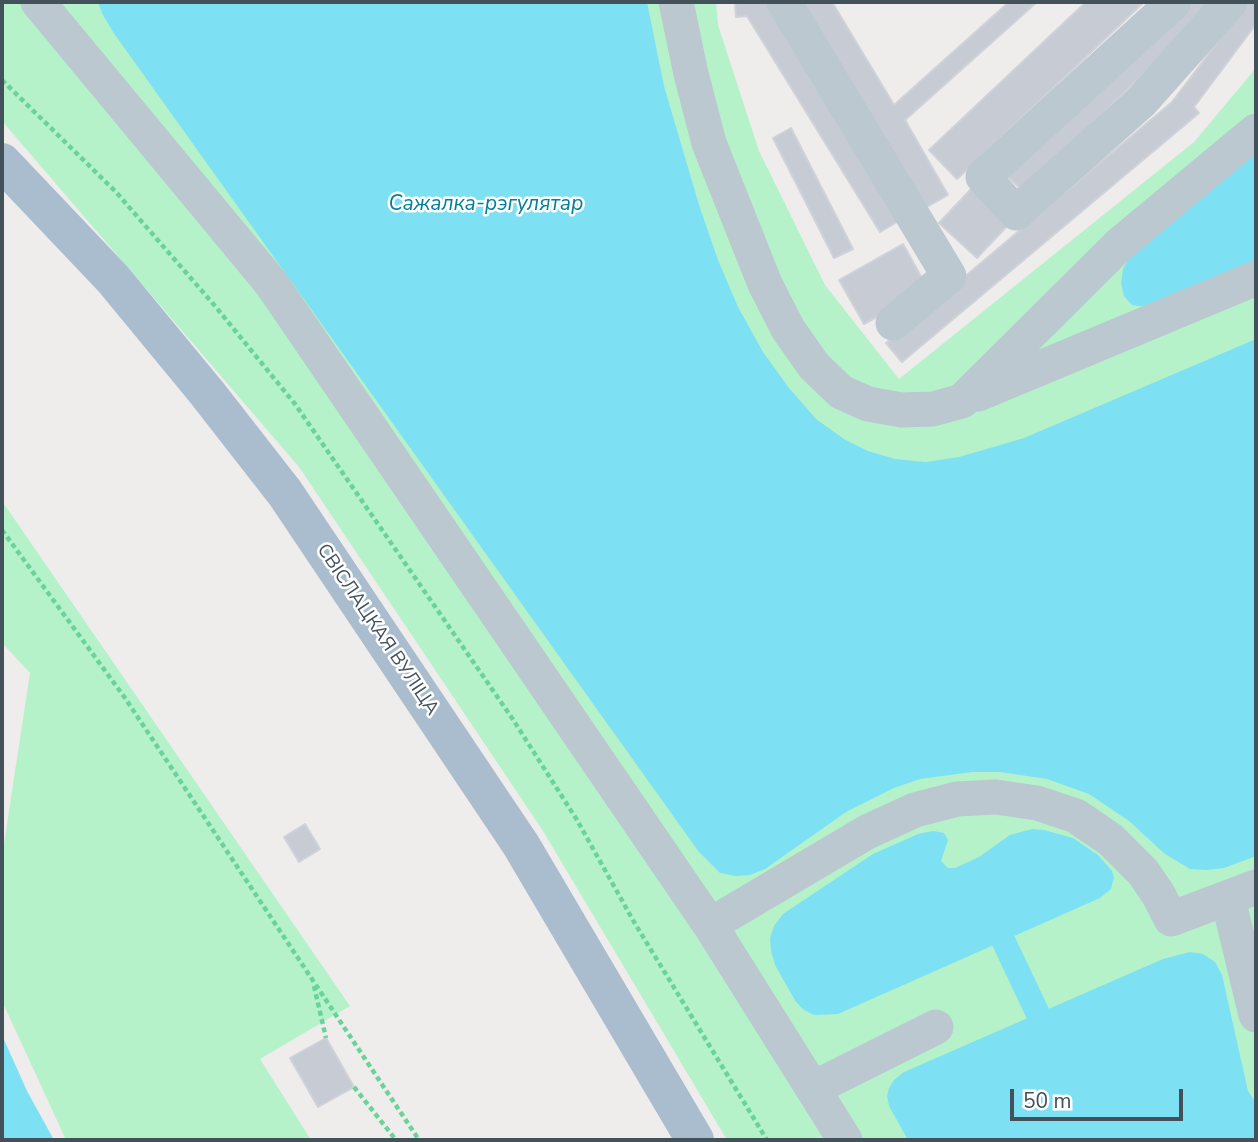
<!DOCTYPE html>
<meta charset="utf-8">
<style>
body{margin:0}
#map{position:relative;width:1258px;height:1142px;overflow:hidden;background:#efecec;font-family:"Nunito Sans",sans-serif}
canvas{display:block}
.frame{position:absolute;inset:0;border:4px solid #43515b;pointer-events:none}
.scale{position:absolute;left:1010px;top:1089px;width:173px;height:32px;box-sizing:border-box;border:4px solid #43515b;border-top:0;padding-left:9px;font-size:21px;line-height:24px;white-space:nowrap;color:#43515b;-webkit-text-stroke:5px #fff;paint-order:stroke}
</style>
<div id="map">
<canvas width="1258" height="1142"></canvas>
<div class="frame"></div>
<div class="scale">50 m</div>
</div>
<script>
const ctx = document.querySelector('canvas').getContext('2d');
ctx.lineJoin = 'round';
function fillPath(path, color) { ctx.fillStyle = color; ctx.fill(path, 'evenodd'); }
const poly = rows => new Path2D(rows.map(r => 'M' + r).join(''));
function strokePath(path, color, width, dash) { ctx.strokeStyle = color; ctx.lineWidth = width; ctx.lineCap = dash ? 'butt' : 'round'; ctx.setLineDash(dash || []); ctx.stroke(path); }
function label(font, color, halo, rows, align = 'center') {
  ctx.font = font + ' "Nunito Sans",sans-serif'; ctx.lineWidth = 5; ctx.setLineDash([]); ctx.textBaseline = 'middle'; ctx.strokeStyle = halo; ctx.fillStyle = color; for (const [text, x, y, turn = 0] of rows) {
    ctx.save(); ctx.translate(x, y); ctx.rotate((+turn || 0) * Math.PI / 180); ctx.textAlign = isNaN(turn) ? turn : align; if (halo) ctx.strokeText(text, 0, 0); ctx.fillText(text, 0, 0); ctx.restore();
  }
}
fillPath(poly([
 [2,2,716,2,718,25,759,151,825,285,899,379,1194,142,1256,68,1256,1140,727,1140,543,831,299,467,2,121],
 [2,501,350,1006,260,1059,311,1140,66,1140,2,1001,2,857,30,673,2,643]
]), '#b5f2ca');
fillPath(poly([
 [98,2,647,2,664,86,699,205,718,260,738,307,763,352,789,388,816,419,844,439,868,451,895,459,926,462,959,457,990,448,1024,438,1256,339,1256,856,1224,868,1206,870,1190,869,1165,854,1129,821,1089,794,1047,779,1000,772,972,772,920,779,894,788,846,812,765,869,750,875,736,876,720,873,699,852,113,32,102,13],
 [1256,148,1256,263,1145,307,1132,305,1124,296,1121,283,1123,269,1129,258],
 [1032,829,1044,830,1073,838,1098,855,1112,871,1114,877,1111,889,1100,898,838,1014,814,1015,804,1010,796,1002,775,965,771,951,770,938,774,926,783,914,873,854,918,834,933,831,944,833,948,840,941,861,948,868,955,868,979,857,1010,835],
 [1190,952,1203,954,1215,962,1222,975,1248,1091,1256,1103,1256,1140,908,1140,889,1106,887,1096,889,1088,894,1080,904,1072,1163,959],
 [2,1035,27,1091,54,1140,2,1140]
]), '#7ee0f3');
strokePath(poly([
 [1003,940,1038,1014]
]), '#7ee0f3', 24);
const building = poly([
 [735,2,767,2,902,219,880,232,747,16,736,17,735,2],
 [802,2,832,2,894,105,1009,2,1037,2,905,120,948,195,925,208,802,2],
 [1086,2,1144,2,957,179,929,150,1086,2],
 [1188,2,1217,2,1023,191,1008,177,1188,2],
 [1248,2,1256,2,1256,24,1194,107,1199,113,902,362,886,343,1172,102,1248,2],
 [791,128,853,249,834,258,773,138,791,128],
 [972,188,1009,224,977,258,939,223,972,188],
 [903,244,928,289,864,324,839,280,903,244],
 [305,824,320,849,299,862,284,837,305,824],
 [326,1038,354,1087,318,1107,290,1058,326,1038]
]);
fillPath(building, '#c7cbd3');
strokePath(building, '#cfd2d9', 2);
strokePath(poly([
 [2,80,116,192,215,306,295,404,512,718,577,820,634,922,767,1140],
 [2,530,125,698,419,1140],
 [314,986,326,1038],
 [354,1087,396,1140]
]), '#6ad39a', 4.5, [5, 3.5]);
strokePath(poly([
 [38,2,271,283,710,925,845,1140],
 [676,2,691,74,709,143,765,284,788,329,814,366,841,392,868,404,902,410,933,409,962,401,1120,244,1256,131],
 [784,2,949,276,893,323],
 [1174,2,983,177,1016,213,1141,102,1230,2],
 [978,394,1256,278],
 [1228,899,1256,1015],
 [710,925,867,832,915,810,957,799,996,797,1037,803,1076,816,1111,840,1143,872,1158,894,1171,919,1256,887],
 [814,1088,936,1027]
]), '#bbc8d0', 35);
strokePath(poly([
 [2,162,113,279,207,393,285,493,521,845,695,1140]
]), '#a9bdce', 38);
label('19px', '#43515b', '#fff', [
 ["СВІСЛАЦКАЯ ВУЛІЦА",377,630,56]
]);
label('italic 21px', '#038099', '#fff', [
 ["Сажалка-рэгулятар",486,205]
]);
</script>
